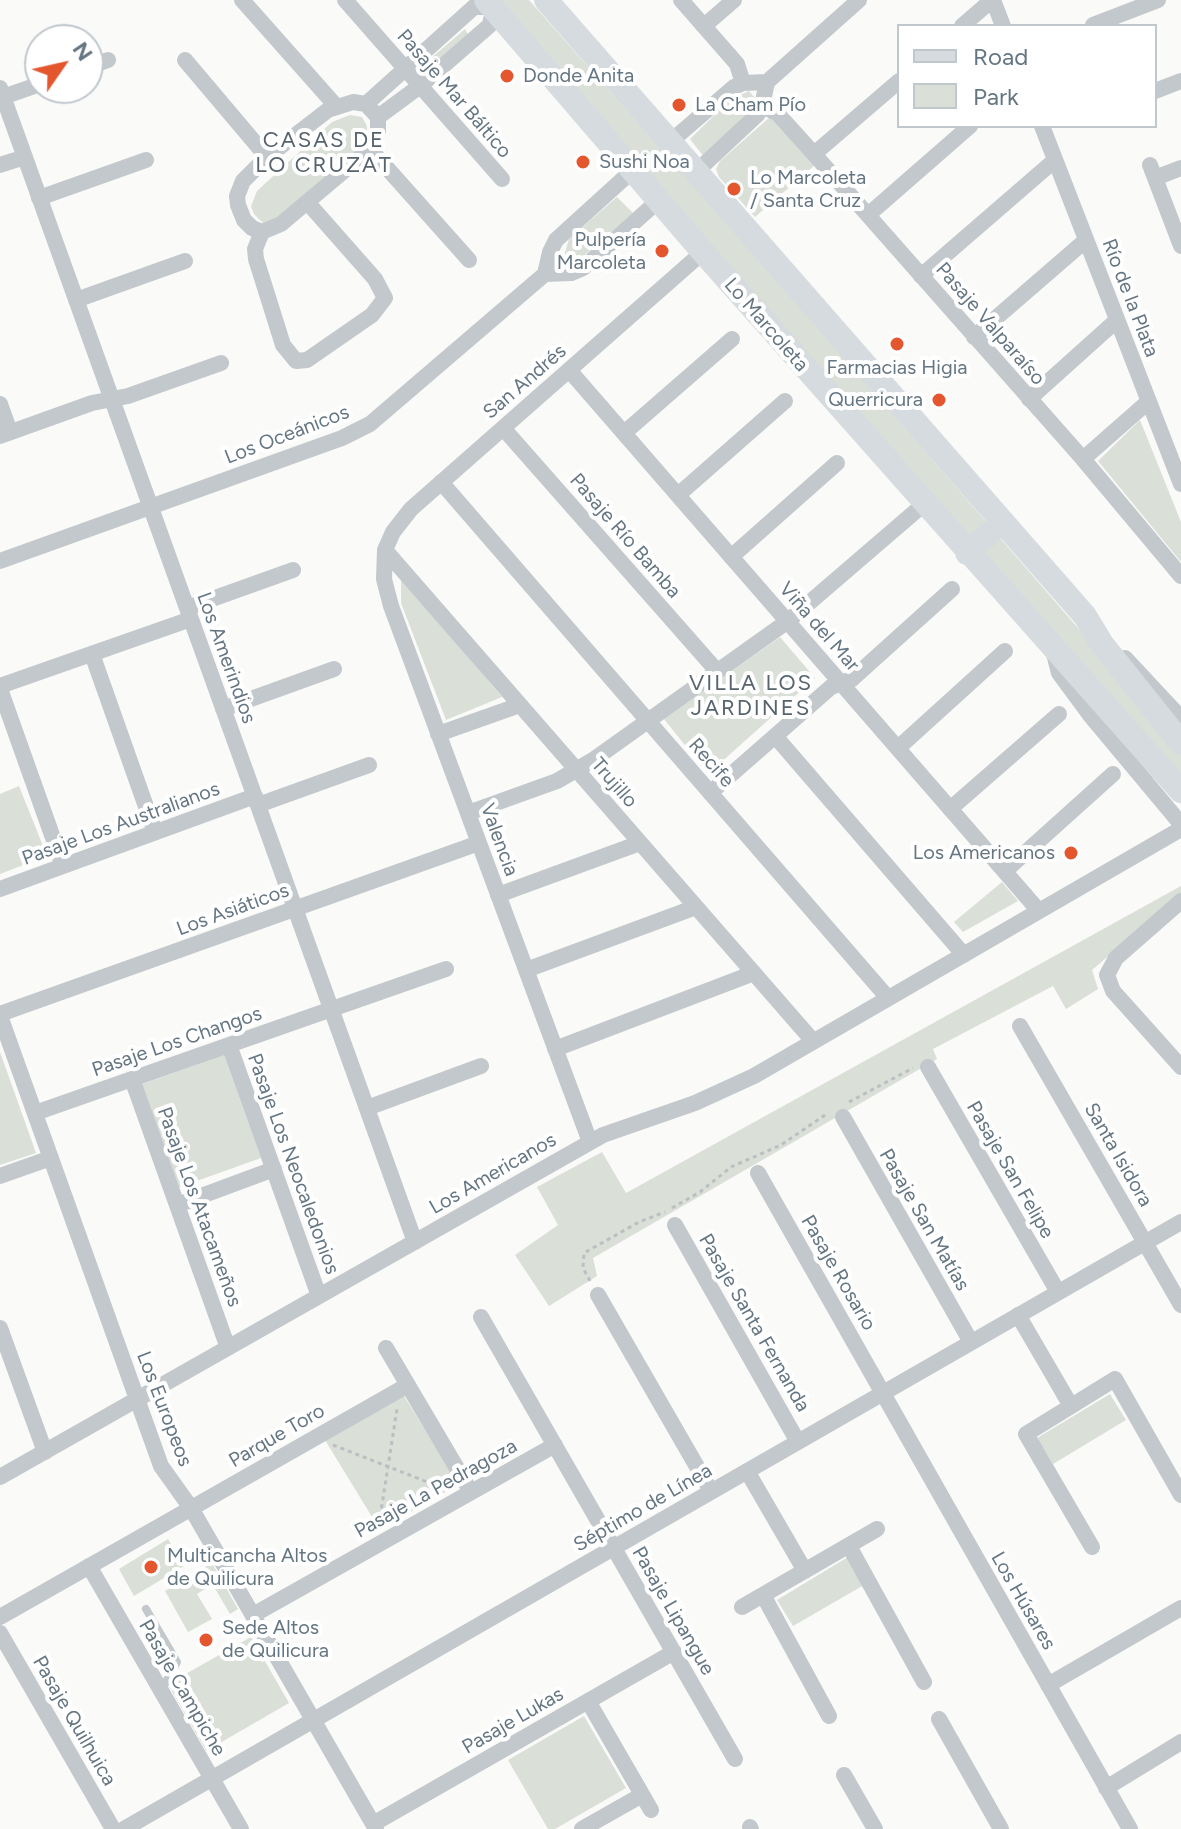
<!DOCTYPE html>
<meta charset="utf-8">
<style>
body{margin:0}
#map{position:relative;width:1181px;height:1829px;overflow:hidden;background:#fafaf8;font-family:Figtree,sans-serif}
canvas{display:block}
.legend{position:absolute;left:897px;top:24px;width:260px;height:104px;box-sizing:border-box;background:#fff;border:2px solid #c1c8cd;margin:0;padding:10px 14px;list-style:none;font-size:24px;color:#657683}
.legend li{display:flex;align-items:center;gap:16px;height:40px}
.legend b{width:40px;border:2px solid #c1c8cd}
.north{position:absolute;left:24px;top:24px;width:80px;height:80px;box-sizing:border-box;background:#fff;border:2px solid #c1c8cd;border-radius:50%;rotate:56deg;font-size:22px;font-weight:700;line-height:32px;text-align:center;color:#657683}
.north::after{content:'';display:block;margin:auto;width:28px;height:36px;background:#e4572e;clip-path:polygon(50% 0,100% 100%,50% 72%,0 100%)}
</style>
<div id="map">
<canvas width="1181" height="1829"></canvas>
<ul class="legend">
<li><b style="height:10px;background:#d6dbdf"></b>Road</li>
<li><b style="height:22px;background:#dadfd7"></b>Park</li>
</ul>
<div class="north">N</div>
</div>
<script>
const ctx = document.querySelector('canvas').getContext('2d');
ctx.lineJoin = 'round';
function fillPath(path, color) { ctx.fillStyle = color; ctx.fill(path, 'evenodd'); }
const poly = rows => new Path2D(rows.map(r => 'M' + r).join(''));
function strokePath(path, color, width, dash) { ctx.strokeStyle = color; ctx.lineWidth = width; ctx.lineCap = dash ? 'butt' : 'round'; ctx.setLineDash(dash || []); ctx.stroke(path); }
function label(font, color, halo, rows, align = 'center') {
  ctx.font = font + ' Figtree,sans-serif'; ctx.lineWidth = 8; ctx.setLineDash([]); ctx.textBaseline = 'middle'; ctx.strokeStyle = halo; ctx.fillStyle = color; for (const [text, x, y, turn = 0] of rows) {
    ctx.save(); ctx.translate(x, y); ctx.rotate((+turn || 0) * Math.PI / 180); ctx.textAlign = isNaN(turn) ? turn : align; if (halo) ctx.strokeText(text, 0, 0); ctx.fillText(text, 0, 0); ctx.restore();
  }
}
fillPath(poly([
 [493,0,529,0,762,263,1181,747,1181,783],
 [465,29,469,36,431,70,423,65],
 [749,91,758,102,749,118,704,157,690,139,731,99],
 [350,115,362,117,367,126,367,141,267,227,254,214,251,206,257,191,332,122],
 [770,117,815,165,755,217,719,177,716,169,720,161],
 [617,197,633,213,581,258,564,256,569,239],
 [1140,420,1181,522,1181,562,1098,461],
 [401,578,502,697,446,720,401,603],
 [780,637,815,678,708,774,664,719],
 [19,786,47,856,0,874,0,794],
 [1002,882,1018,901,963,932,954,922],
 [1181,886,1181,894,1092,970,1098,989,1066,1009,1053,986,933,1049,937,1059,593,1258,597,1276,549,1306,515,1255,558,1225,537,1187,602,1152,626,1193],
 [0,1052,36,1153,0,1165],
 [224,1055,261,1158,177,1188,140,1085],
 [1110,1394,1126,1420,1053,1464,1037,1438],
 [404,1396,459,1484,380,1530,325,1440],
 [168,1539,184,1566,134,1596,119,1569],
 [848,1557,864,1585,793,1626,777,1600],
 [212,1563,238,1609,230,1614,203,1568],
 [199,1571,208,1587,197,1594,212,1619,188,1632,165,1591],
 [251,1637,289,1703,206,1751,168,1684],
 [584,1716,626,1788,555,1829,548,1829,508,1760]
]), '#dadfd7');
strokePath(poly([
 [849,1102,913,1068],
 [672,1208,700,1192,731,1167,781,1145,828,1113],
 [590,1281,583,1268,584,1253,639,1222,665,1212],
 [333,1445,445,1489],
 [379,1524,397,1409]
]), '#bbbfc2', 3, [4, 4]);
strokePath(poly([
 [146,1609,177,1662,161,1691]
]), '#c3c8cc', 8);
strokePath(poly([
 [242,0,336,106],
 [345,0,502,179],
 [681,0,737,64,743,83],
 [993,0,1003,26],
 [1093,25,1158,0],
 [704,26,734,0],
 [962,26,992,0],
 [185,60,267,157],
 [88,67,108,60],
 [0,88,415,1242],
 [1155,91,1181,81],
 [3,97,40,84],
 [353,102,366,104,378,117,378,131,370,149,281,224,262,232,252,228,244,220,238,205,237,196,243,181,267,157,328,110,353,102],
 [366,104,474,7,492,7],
 [762,106,777,113,814,154,1083,459,1181,576],
 [378,117,420,86,490,25,494,5],
 [1042,126,1181,484],
 [670,142,734,87,743,83,767,82,859,0],
 [370,149,469,260],
 [814,154,899,81],
 [0,165,25,157],
 [1150,165,1181,246],
 [696,172,757,115,762,106,767,82],
 [1155,178,1181,168],
 [39,198,146,160],
 [868,215,970,126],
 [262,232,255,249,256,259,283,345,296,361,307,360,372,315,385,298,375,279,308,203],
 [545,274,571,273,583,268,658,201],
 [921,276,1055,160],
 [76,300,185,261],
 [974,337,1086,240],
 [569,370,1039,911],
 [1029,399,1117,320],
 [0,404,10,432],
 [503,428,717,671],
 [624,433,732,339],
 [0,436,92,403,128,396,221,363],
 [1083,459,1149,401],
 [441,482,888,998],
 [678,495,785,401],
 [385,550,813,1041],
 [731,557,837,463],
 [0,561,342,438,370,424,545,274,550,252,556,240,632,171],
 [187,608,293,570],
 [1053,650,1059,673,1090,715,1181,824],
 [92,654,155,832],
 [1125,658,1181,718],
 [0,686,191,619],
 [0,689,63,866],
 [223,709,334,669],
 [438,734,520,705],
 [775,736,964,955],
 [898,748,1005,651],
 [710,793,831,687,852,679,952,589],
 [258,805,369,765],
 [950,809,1059,714],
 [468,813,557,781,593,760,788,621,924,504],
 [1005,871,1113,774],
 [0,889,255,796],
 [498,895,640,843],
 [1181,901,1116,958,1107,975,1113,991,1181,1067],
 [526,970,696,907],
 [0,1014,479,843],
 [0,1016,161,1466,191,1508,376,1829],
 [1020,1026,1181,1305],
 [229,1045,319,1296],
 [555,1049,754,973],
 [928,1067,1058,1292],
 [132,1079,228,1348],
 [367,1108,481,1066],
 [35,1113,446,969],
 [843,1117,971,1342],
 [590,1142,391,606,384,579,385,550,393,532,411,509,703,252],
 [758,1173,1130,1829],
 [0,1176,51,1158],
 [177,1205,274,1169],
 [675,1225,798,1442],
 [598,1295,711,1491],
 [1018,1315,1071,1406],
 [481,1317,735,1759],
 [0,1328,45,1452],
 [386,1348,471,1492],
 [747,1471,805,1571],
 [0,1477,603,1135,695,1103,754,1076,1181,829],
 [849,1546,924,1682],
 [1092,1547,1026,1434,1115,1379,1181,1495],
 [89,1566,241,1829],
 [763,1595,829,1716],
 [742,1607,877,1529],
 [253,1615,555,1445],
 [0,1617,408,1385],
 [0,1633,113,1829],
 [1048,1685,1181,1608],
 [588,1701,651,1810],
 [939,1719,1001,1829],
 [844,1775,875,1829],
 [1106,1788,1181,1742],
 [373,1824,674,1652],
 [750,1827,751,1829],
 [124,1829,1181,1222],
 [582,1829,642,1795]
]), '#c3c8cc', 16);
strokePath(poly([
 [486,0,703,252,1181,791],
 [546,0,1085,616,1102,644,1181,743],
 [967,553,1002,522]
]), '#d6dbdf', 24);
for (const [x, y, r, color] of [
 [507,76,8,"#e4572e"],
 [679,105,8,"#e4572e"],
 [583,162,8,"#e4572e"],
 [734,189,8,"#e4572e"],
 [662,251,8,"#e4572e"],
 [897,344,8,"#e4572e"],
 [939,400,8,"#e4572e"],
 [1071,853,8,"#e4572e"],
 [151,1567,8,"#e4572e"],
 [206,1640,8,"#e4572e"]
]) { const dot = new Path2D(); dot.arc(x, y, r, 0, 2 * Math.PI); ctx.fillStyle = color; ctx.fill(dot); strokePath(dot, '#fff', 3); }
label('20px', '#657683', '#fff', [
 ["Donde Anita",523,76],
 ["La Cham Pío",695,105],
 ["Sushi Noa",599,162],
 ["Lo Marcoleta",750,178],
 ["/ Santa Cruz",750,201],
 ["Pulpería",646,240,"right"],
 ["Marcoleta",646,263,"right"],
 ["Farmacias Higia",897,368,"center"],
 ["Querricura",923,400,"right"],
 ["Los Americanos",1055,853,"right"],
 ["Multicancha Altos",167,1556],
 ["de Quilicura",167,1579],
 ["Sede Altos",222,1628],
 ["de Quilicura",222,1651]
], 'left');
label('20px', '#657683', '#fff', [
 ["Pasaje Mar Báltico",454,94,49],
 ["Río de la Plata",1130,298,69],
 ["Pasaje Valparaíso",990,324,49],
 ["Lo Marcoleta",766,325,49],
 ["San Andrés",525,382,-41],
 ["Los Oceánicos",287,435,-21],
 ["Pasaje Río Bamba",625,536,49],
 ["Viña del Mar",819,627,49],
 ["Los Amerindios",226,658,70],
 ["Recife",711,763,49],
 ["Trujillo",614,783,49],
 ["Pasaje Los Australianos",121,824,-20],
 ["Valencia",499,840,70],
 ["Los Asiáticos",233,910,-20],
 ["Pasaje Los Changos",177,1042,-19],
 ["Santa Isidora",1118,1155,60],
 ["Pasaje Los Neocaledonios",293,1164,70],
 ["Pasaje San Felipe",1010,1170,60],
 ["Los Americanos",493,1174,-30],
 ["Pasaje Los Atacameños",199,1207,70],
 ["Pasaje San Matías",924,1220,60],
 ["Pasaje Rosario",838,1273,60],
 ["Pasaje Santa Fernanda",754,1323,60],
 ["Los Europeos",164,1409,69],
 ["Parque Toro",277,1436,-30],
 ["Pasaje La Pedragoza",436,1489,-29],
 ["Séptimo de Línea",643,1508,-30],
 ["Los Húsares",1023,1601,60],
 ["Pasaje Lipangue",673,1611,60],
 ["Pasaje Campiche",182,1688,60],
 ["Pasaje Quilhuica",74,1721,60],
 ["Pasaje Lukas",513,1721,-30]
]);
ctx.letterSpacing = '2px';
label('22px', '#57646e', '#fff', [
 ["CASAS DE",324,141],
 ["LO CRUZAT",324,166],
 ["VILLA LOS",751,684],
 ["JARDINES",751,709]
]);
ctx.letterSpacing = '0px';
</script>
